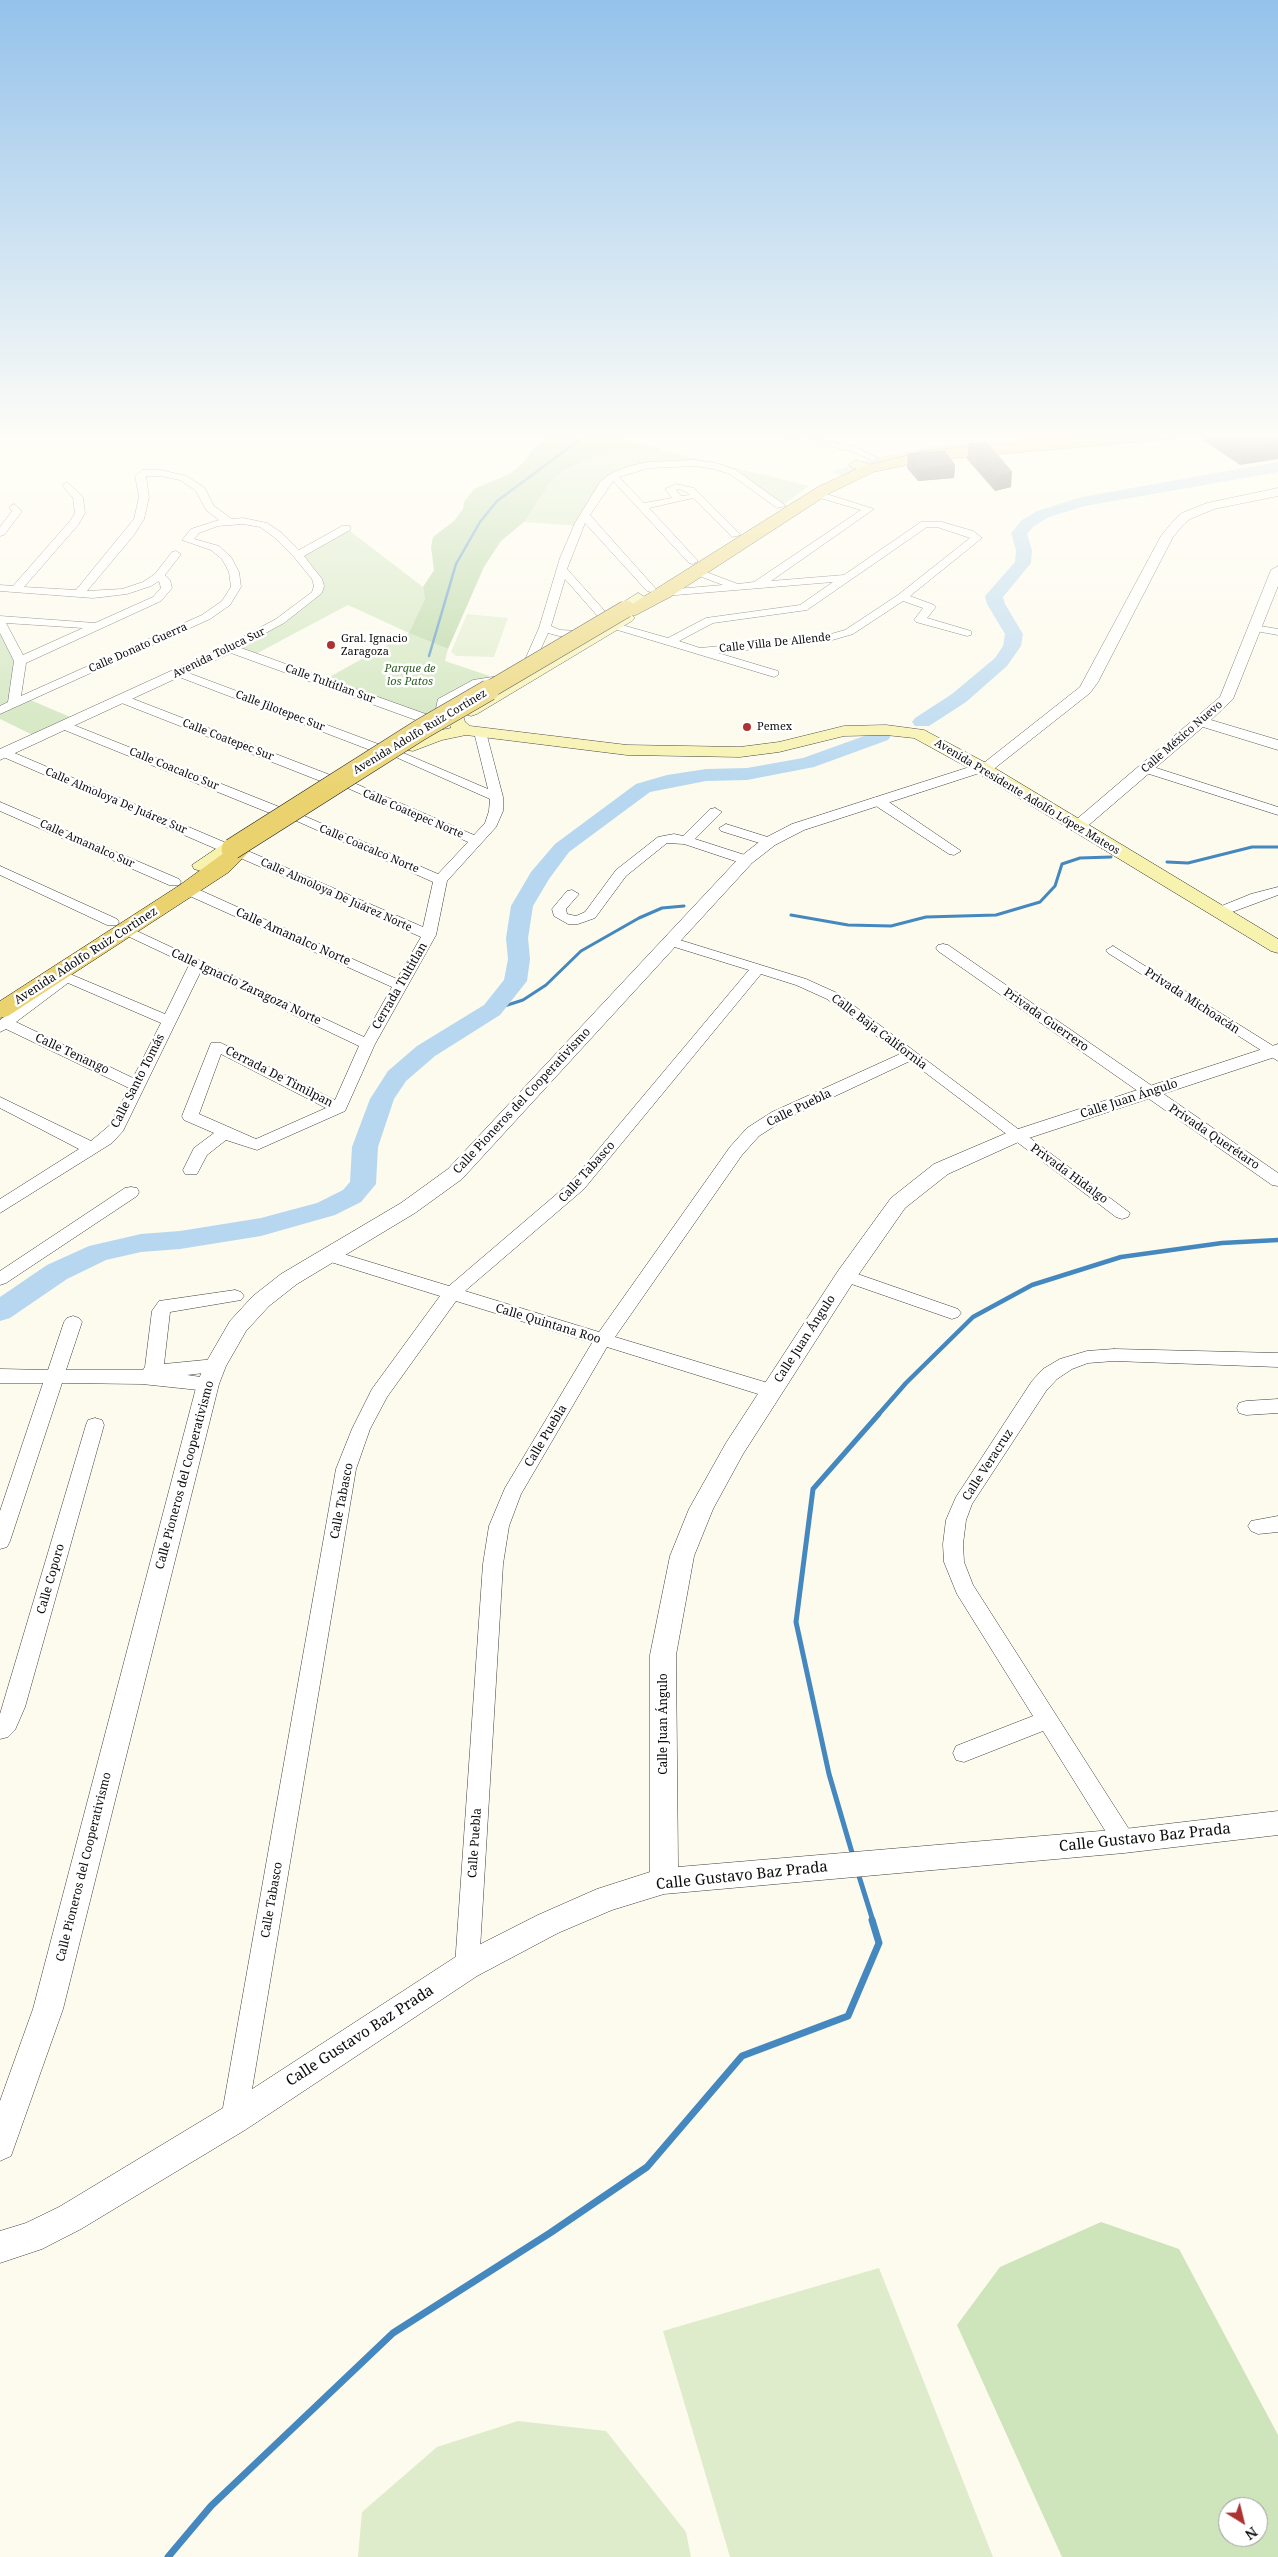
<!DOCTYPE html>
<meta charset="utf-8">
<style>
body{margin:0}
#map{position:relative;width:1278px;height:2557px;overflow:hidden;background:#fdfbed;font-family:"Noto Serif",serif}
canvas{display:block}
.north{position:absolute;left:1218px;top:2497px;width:50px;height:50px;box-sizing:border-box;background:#fff;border:1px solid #9e9e9e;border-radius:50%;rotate:144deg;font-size:14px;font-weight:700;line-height:20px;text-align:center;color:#0c0c0c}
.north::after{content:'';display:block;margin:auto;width:18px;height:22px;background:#ad3333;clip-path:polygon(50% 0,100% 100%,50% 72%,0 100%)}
</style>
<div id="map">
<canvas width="1278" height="2557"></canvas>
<div class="north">N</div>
</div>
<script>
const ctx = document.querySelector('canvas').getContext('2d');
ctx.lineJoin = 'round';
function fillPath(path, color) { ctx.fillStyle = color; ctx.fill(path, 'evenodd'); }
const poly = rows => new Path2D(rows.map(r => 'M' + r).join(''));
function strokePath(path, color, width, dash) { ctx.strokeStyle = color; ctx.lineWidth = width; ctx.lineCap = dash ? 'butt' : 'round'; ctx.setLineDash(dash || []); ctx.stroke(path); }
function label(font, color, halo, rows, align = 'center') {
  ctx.font = font + ' "Noto Serif",serif'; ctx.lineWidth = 5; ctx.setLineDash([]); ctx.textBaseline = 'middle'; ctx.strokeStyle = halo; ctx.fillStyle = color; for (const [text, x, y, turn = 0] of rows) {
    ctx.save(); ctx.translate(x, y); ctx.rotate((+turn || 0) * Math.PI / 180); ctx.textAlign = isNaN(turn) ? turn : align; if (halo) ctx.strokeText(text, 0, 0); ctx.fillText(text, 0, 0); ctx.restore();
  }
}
fillPath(poly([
 [1067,435,1125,435,1128,438,964,451,848,477,832,472,873,458,930,447],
 [653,447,670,452,809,486,781,506,742,479,716,466,670,463,613,476,579,526,524,522,549,484,563,471,591,458],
 [346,528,423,587,425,599,410,633,448,649,445,661,490,676,451,708,429,720,322,681,409,633,348,605,252,656,230,648,280,621,319,586,298,555],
 [0,622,20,661,14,704,26,698,77,720,39,738,0,719],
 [1101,2222,1179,2249,1278,2435,1278,2557,1062,2557,957,2325,1000,2267],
 [1228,2507,1258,2507,1258,2537,1228,2537]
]), '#cee4ba');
fillPath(poly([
 [552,435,610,435,653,447,591,458,563,471,549,484,524,522,501,541,484,567,448,649,409,633,425,599,423,587,434,570,431,547,433,537,454,521,463,509,464,502,474,489,511,473,523,463,533,449]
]), '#b1d39b');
fillPath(poly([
 [467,614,508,618,494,657,456,656,451,652],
 [879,2268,993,2557,730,2557,663,2331],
 [518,2421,606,2431,686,2532,691,2557,358,2557,362,2512,437,2447]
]), '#dfeccb');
strokePath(poly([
 [429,656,456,564,480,522,497,501,586,435]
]), '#4588bf', 2.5);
strokePath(poly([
 [1167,862,1188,863,1252,847,1278,847],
 [791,915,848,925,891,926,926,917,996,915,1040,902,1055,886,1062,864,1080,858,1111,857],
 [492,1010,523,1000,546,985,581,951,639,918,662,908,684,906]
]), '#4588bf', 3);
strokePath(poly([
 [878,1415,906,1383,973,1317,1032,1285,1121,1257,1222,1243,1278,1240]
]), '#4588bf', 4.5);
strokePath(poly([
 [853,1856,829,1774,796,1622,813,1489,879,1414],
 [858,1873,873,1921]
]), '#4588bf', 5);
strokePath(poly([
 [168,2557,211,2506,393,2333,550,2233,647,2167,742,2056,848,2016,879,1943,872,1920]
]), '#4588bf', 7);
fillPath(poly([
 [1278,462,1278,472,1085,506,1049,517,1034,526,1027,534,1032,550,1031,563,1003,597,1005,604,1023,634,1021,646,1007,666,966,702,929,726,915,726,912,722,915,718,952,694,995,658,1003,646,1005,634,987,604,985,596,1015,562,1016,550,1011,533,1022,520,1037,511,1082,497,1278,462],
 [881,730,888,732,891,736,888,740,814,767,747,780,706,781,650,792,569,852,549,879,533,906,528,938,530,959,527,981,500,1015,435,1056,406,1081,394,1099,378,1147,376,1184,361,1202,335,1215,261,1236,180,1249,141,1252,106,1260,67,1279,10,1318,0,1321,0,1297,47,1265,89,1246,141,1234,180,1231,261,1218,317,1203,343,1190,350,1182,352,1147,370,1099,388,1071,417,1046,484,1005,504,980,508,959,506,938,511,906,531,872,555,844,636,784,667,775,706,769,747,768,803,758,881,730]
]), '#b6d7ef');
const minor = poly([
 [778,435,796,435,854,446,878,458,873,461,851,451,778,435],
 [695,460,716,463,736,470,786,506,777,508,730,474,714,469,695,466,649,468,619,477,644,503,672,498,665,489,676,484,694,488,741,535,732,537,693,498,649,508,698,561,693,564,689,563,613,481,590,515,656,589,651,592,647,591,585,523,567,569,611,618,609,620,601,620,565,579,551,626,560,630,579,631,585,634,579,637,559,636,548,633,534,664,526,664,524,662,539,628,560,558,575,523,600,482,610,474,629,466,649,462,695,460],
 [679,489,686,492,690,495,681,496,676,490,679,489],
 [143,470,161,470,186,476,204,487,214,506,232,519,243,518,267,523,282,533,299,550,342,526,350,526,350,530,304,556,322,579,324,586,322,593,284,623,234,650,226,650,226,646,276,619,312,592,314,586,312,579,294,557,274,537,260,527,243,524,218,526,199,533,194,539,219,546,231,557,239,572,241,587,230,605,210,619,0,714,0,706,8,702,14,661,0,633,0,616,95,623,153,597,161,588,159,581,151,586,127,594,93,598,0,591,0,585,13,586,70,521,75,513,73,498,62,485,67,482,83,497,85,513,78,525,24,587,76,590,134,519,139,497,135,476,143,470],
 [146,476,161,476,180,480,196,491,206,510,219,520,191,529,182,540,211,550,222,559,229,572,231,587,222,601,202,615,21,696,26,663,161,601,172,588,170,580,165,575,181,554,176,551,172,552,155,574,143,582,122,589,87,591,134,535,144,519,149,497,146,476],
 [6,623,83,628,23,655,6,623],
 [817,491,874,509,771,581,844,575,921,522,942,522,973,531,982,538,910,596,934,605,936,607,927,618,971,631,971,635,967,636,916,622,914,620,923,608,903,601,853,634,829,641,718,653,778,671,778,675,774,677,611,628,609,626,615,623,668,638,706,618,800,605,833,582,664,596,659,593,664,590,723,585,694,574,694,570,698,569,738,584,754,582,861,510,813,496,812,494,817,491],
 [927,527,937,527,970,538,898,595,845,630,824,636,700,648,679,641,713,623,807,610,927,527],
 [14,504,22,511,4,535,0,536,0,527,12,511,9,507,14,504],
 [1254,625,1278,629,1278,635,1250,630,1250,626,1254,625],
 [178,669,386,747,388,750,382,754,378,753,174,675,172,673,178,669],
 [499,676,503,677,503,683,480,686,448,704,445,716,441,717,435,713,438,699,473,680,499,676],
 [123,695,338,778,339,781,338,784,328,784,119,702,117,699,123,695],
 [66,722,287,810,289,813,287,816,277,816,62,729,60,726,66,722],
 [480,728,486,732,503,797,503,811,496,827,447,881,436,935,375,1044,345,1111,257,1150,226,1140,207,1155,197,1174,185,1174,183,1170,194,1148,214,1133,184,1120,182,1116,211,1043,221,1043,335,1100,359,1046,201,971,123,1131,112,1143,0,1213,0,1199,79,1149,0,1108,0,1097,91,1141,110,1125,129,1088,6,1029,0,1032,0,1020,56,977,51,973,58,969,165,1014,189,965,121,933,119,930,126,926,364,1037,392,987,183,893,181,890,188,886,193,887,397,979,421,937,238,857,236,854,243,850,248,851,423,927,433,882,290,818,292,815,302,815,438,874,468,842,343,786,344,783,354,783,474,835,485,823,489,811,490,799,391,755,397,751,401,752,488,789,474,732,480,728],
 [68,983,161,1023,133,1078,16,1022,68,983],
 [221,1054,326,1108,256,1139,199,1114,221,1054],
 [5,749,231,845,233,848,226,852,221,851,1,756,0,751,5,749],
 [1147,765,1278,807,1278,815,1143,772,1141,769,1147,765],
 [878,797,883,798,961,851,954,855,949,854,873,804,872,801,873,798,878,797],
 [0,802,179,879,181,882,179,885,169,885,0,811,0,802],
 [715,808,722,812,695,839,751,857,753,860,751,863,741,863,684,844,667,843,626,876,595,918,578,924,568,924,554,916,552,909,567,891,572,890,579,894,566,909,567,914,576,916,585,912,616,870,658,837,674,834,683,836,710,809,715,808],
 [726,824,774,839,776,842,769,846,721,831,719,828,726,824],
 [0,866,117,919,119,922,117,925,107,925,0,875,0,866],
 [1278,887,1278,895,1224,915,1214,915,1212,912,1214,909,1251,894,1278,887],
 [670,937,806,979,837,993,1130,1213,1128,1217,1122,1219,1116,1217,910,1061,784,1120,759,1136,742,1155,615,1337,778,1386,780,1391,778,1396,771,1398,607,1347,521,1494,509,1526,503,1564,479,1966,475,1974,467,1977,459,1974,455,1966,483,1564,489,1526,505,1488,592,1343,456,1301,387,1397,370,1429,356,1469,247,2119,243,2128,234,2132,225,2128,221,2119,336,1469,352,1429,372,1389,440,1296,321,1259,318,1255,321,1251,327,1249,449,1286,572,1181,749,970,665,944,663,941,665,938,670,937],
 [761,974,796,985,827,999,900,1054,772,1112,747,1128,730,1147,599,1332,465,1291,584,1189,761,974],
 [943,944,948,945,1278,1173,1278,1186,1272,1185,938,951,936,948,938,945,943,944],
 [1113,946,1278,1049,1278,1061,1108,953,1106,950,1113,946],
 [131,1187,137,1188,139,1192,137,1196,6,1283,0,1285,0,1271,125,1188,131,1187],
 [846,1270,958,1309,961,1313,958,1317,952,1319,840,1280,837,1276,840,1272,846,1270],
 [235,1290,241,1292,244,1296,241,1300,170,1312,164,1364,215,1359,221,1361,224,1366,221,1371,187,1375,215,1379,217,1384,215,1389,208,1391,142,1384,62,1383,10,1541,7,1547,0,1549,0,1511,43,1383,0,1383,0,1369,48,1370,64,1322,67,1318,73,1316,79,1318,82,1322,66,1370,143,1370,145,1367,152,1311,159,1301,235,1290],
 [1114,1349,1278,1353,1278,1367,1114,1361,1088,1363,1072,1369,1057,1379,1046,1391,972,1504,966,1520,963,1544,964,1562,973,1585,1132,1834,1135,1841,1132,1848,1124,1851,1116,1848,1043,1731,964,1762,956,1760,953,1753,956,1746,1033,1716,957,1594,944,1562,943,1544,946,1520,956,1497,1032,1381,1043,1369,1060,1359,1087,1351,1114,1349],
 [1278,1399,1278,1413,1246,1415,1239,1413,1237,1408,1239,1403,1246,1401,1278,1399],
 [95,1418,102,1420,104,1425,25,1707,15,1730,8,1737,0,1739,0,1714,86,1425,88,1420,95,1418],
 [1278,1516,1278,1532,1258,1534,1251,1531,1248,1526,1251,1521,1278,1516]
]);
const tertiary = poly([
 [1278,488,1278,496,1214,509,1190,519,1183,525,1173,537,1098,682,1090,693,995,768,804,830,775,845,752,863,462,1179,415,1213,297,1284,269,1306,246,1331,226,1366,219,1384,63,2009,11,2156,0,2161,0,2101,33,2009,197,1384,204,1366,230,1321,253,1296,281,1274,401,1203,448,1169,740,857,763,839,792,824,985,762,1080,687,1161,536,1175,519,1182,513,1207,503,1278,488],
 [1278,566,1278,586,1233,699,1211,720,1278,740,1278,750,1203,727,1083,830,1071,830,1069,827,1071,824,1220,697,1271,570,1278,566],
 [230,644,434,717,436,720,434,723,424,723,231,653,0,760,0,749,230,644],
 [1278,1044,1278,1056,1023,1140,948,1174,905,1208,854,1281,743,1454,713,1509,694,1556,676,1655,678,1867,1124,1829,1278,1811,1278,1835,1124,1853,664,1894,612,1910,558,1933,477,1976,245,2130,81,2229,42,2249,0,2263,0,2231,26,2223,59,2207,223,2108,457,1956,538,1915,597,1889,650,1872,650,1655,670,1556,689,1509,726,1443,838,1271,891,1198,934,1164,1009,1132,1278,1044]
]);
const secondary = poly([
 [856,460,873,466,875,469,868,473,851,467,849,464,856,460],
 [638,593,645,597,643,600,613,620,627,613,632,615,635,618,632,621,477,714,471,716,465,714,463,715,465,722,470,726,627,745,740,747,779,742,844,726,886,725,924,730,988,764,1278,939,1278,953,1271,951,976,772,914,738,886,735,844,736,779,752,740,757,627,755,466,735,442,740,413,751,407,750,405,746,407,742,431,732,451,728,446,713,448,710,467,698,473,696,480,699,609,622,599,622,596,619,638,593],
 [248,830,254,831,257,835,254,839,208,869,201,871,194,869,192,865,242,831,248,830]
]);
const primary = poly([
 [1116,435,1177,435,1170,439,930,460,873,472,830,493,670,597,636,615,624,615,621,611,818,487,863,466,930,450,1116,435],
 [239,845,246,847,250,851,229,872,8,1016,0,1018,0,1001,180,885,232,847,239,845]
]);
strokePath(minor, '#3f3f3f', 1);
strokePath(tertiary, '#3f3f3f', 1);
strokePath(secondary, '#2e2e2e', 1);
strokePath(primary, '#1d1d1d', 1);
fillPath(minor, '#fff');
fillPath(tertiary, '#fff');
fillPath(secondary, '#f7f2ae');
fillPath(primary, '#ead36f');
const primaryBridgeFar1 = poly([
 [487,691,626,609]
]);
const primaryBridge = poly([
 [232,849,420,730,489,690]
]);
strokePath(primaryBridgeFar1, '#1d1d1d', 18, []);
strokePath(primaryBridge, '#1d1d1d', 22, []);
strokePath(primaryBridgeFar1, '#ead36f', 17);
strokePath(primaryBridge, '#ead36f', 21);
fillPath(poly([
 [1204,435,1274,435,1240,465,1203,440],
 [969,444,1011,487,995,491,967,459],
 [908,454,955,465,954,478,918,481,907,468]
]), '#47433f');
fillPath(poly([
 [1278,444,1278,459,1240,465,1243,450],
 [955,465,954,478,918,481,919,468],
 [1012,472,1011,487,995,491,997,476]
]), '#3a3733');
const building = poly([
 [1220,435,1274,435,1278,437,1278,444,1243,450,1220,435],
 [986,442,1012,472,997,476,969,444,986,442],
 [944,451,955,465,919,468,908,454,944,451]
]);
fillPath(building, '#534e49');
strokePath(building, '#3a3733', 1);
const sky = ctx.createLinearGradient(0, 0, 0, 793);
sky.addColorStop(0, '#94c2eb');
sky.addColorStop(0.55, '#fefdf7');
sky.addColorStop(1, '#fefdf700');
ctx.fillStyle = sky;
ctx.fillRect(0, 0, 1278, 793);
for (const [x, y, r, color] of [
 [331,645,5,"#ad3333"],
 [747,727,5,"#ad3333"]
]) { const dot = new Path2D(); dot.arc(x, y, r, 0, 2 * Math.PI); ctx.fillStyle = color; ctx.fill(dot); strokePath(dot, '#fff', 2); }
label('11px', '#0c0c0c', '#fff', [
 ["Gral. Ignacio",341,639],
 ["Zaragoza",341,652],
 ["Pemex",757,727]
], 'left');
label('11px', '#0c0c0c', '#fff', [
 ["Calle Villa De Allende",775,643,-6],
 ["Calle Donato Guerra",138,648,-24],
 ["Avenida Toluca Sur",219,653,-26],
 ["Calle Tultitlan Sur",330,684,20],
 ["Calle Jilotepec Sur",280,711,21],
 ["Avenida Adolfo Ruiz Cortinez",420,732,-31],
 ["Calle México Nuevo",1182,737,-41],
 ["Calle Coatepec Sur",228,740,21],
 ["Calle Coacalco Sur",174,769,22],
 ["Avenida Presidente Adolfo López Mateos",1027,797,31],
 ["Calle Almoloya De Juárez Sur",116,801,23],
 ["Calle Coatepec Norte",413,814,23],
 ["Calle Amanalco Sur",87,844,24],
 ["Calle Coacalco Norte",369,849,23],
 ["Calle Almoloya De Juárez Norte",336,895,24]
]);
label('italic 11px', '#2c5c23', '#fff', [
 ["Parque de",410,669],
 ["los Patos",410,682]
]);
label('12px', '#0c0c0c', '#fff', [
 ["Calle Amanalco Norte",293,937,24],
 ["Avenida Adolfo Ruiz Cortinez",86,956,-33],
 ["Cerrada Tultitlan",400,986,-60],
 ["Calle Ignacio Zaragoza Norte",246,987,25],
 ["Privada Michoacán",1192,1001,33],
 ["Privada Guerrero",1046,1020,35],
 ["Calle Baja California",879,1032,37],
 ["Calle Tenango",72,1054,25],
 ["Cerrada De Timilpan",279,1077,27],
 ["Calle Santo Tomás",138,1081,-63],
 ["Calle Juan Ángulo",1129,1099,-18],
 ["Calle Pioneros del Cooperativismo",522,1101,-47],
 ["Calle Puebla",799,1108,-26],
 ["Privada Querétaro",1214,1137,34],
 ["Calle Tabasco",587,1172,-48],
 ["Privada Hidalgo",1069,1174,36],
 ["Calle Quintana Roo",548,1324,17],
 ["Calle Juan Ángulo",805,1339,-57],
 ["Calle Puebla",546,1436,-59],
 ["Calle Veracruz",988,1465,-57],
 ["Calle Pioneros del Cooperativismo",185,1475,-75],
 ["Calle Tabasco",342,1501,-79],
 ["Calle Coporo",51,1579,-74],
 ["Calle Juan Ángulo",664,1724,-90],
 ["Calle Puebla",475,1843,-86],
 ["Calle Pioneros del Cooperativismo",84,1867,-76],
 ["Calle Tabasco",272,1900,-80]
]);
label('15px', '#0c0c0c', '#fff', [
 ["Calle Gustavo Baz Prada",1145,1838,-6],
 ["Calle Gustavo Baz Prada",742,1876,-6],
 ["Calle Gustavo Baz Prada",360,2036,-33]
]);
</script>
